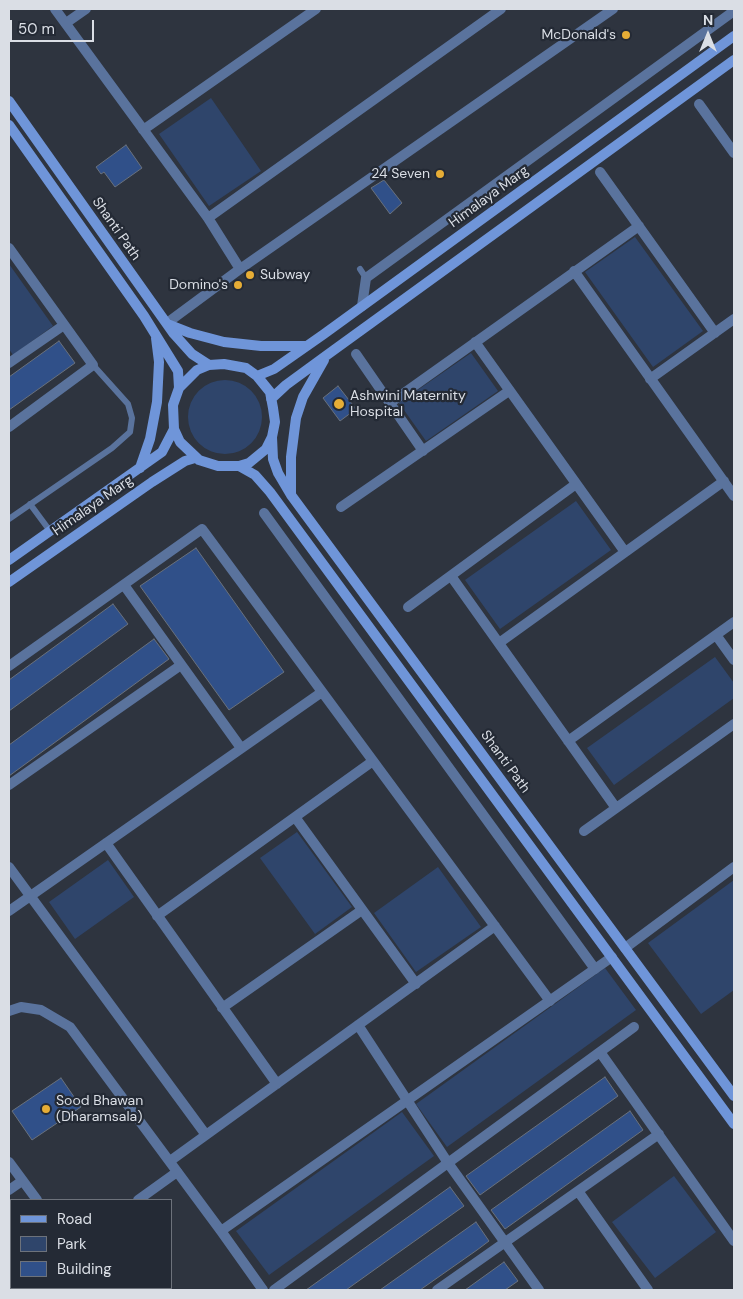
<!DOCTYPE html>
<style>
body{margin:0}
#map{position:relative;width:743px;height:1299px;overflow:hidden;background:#2e343f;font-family:"DM Sans",sans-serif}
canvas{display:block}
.frame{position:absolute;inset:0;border:10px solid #dadee5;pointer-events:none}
.legend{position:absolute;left:10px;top:1199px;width:162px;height:90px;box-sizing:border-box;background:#242a35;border:1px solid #6d727b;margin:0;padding:6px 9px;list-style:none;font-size:15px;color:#dadee5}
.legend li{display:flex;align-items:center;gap:10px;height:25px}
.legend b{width:25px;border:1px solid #6d727b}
.north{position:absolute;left:683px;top:10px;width:50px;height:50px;-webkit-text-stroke:4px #242a35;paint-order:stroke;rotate:0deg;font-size:14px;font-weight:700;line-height:20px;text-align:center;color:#dadee5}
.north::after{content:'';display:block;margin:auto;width:18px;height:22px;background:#dadee5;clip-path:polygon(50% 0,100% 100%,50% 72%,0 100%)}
.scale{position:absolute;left:10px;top:20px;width:84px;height:22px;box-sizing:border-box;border:2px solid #dadee5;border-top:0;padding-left:6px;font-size:15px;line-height:18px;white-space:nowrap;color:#dadee5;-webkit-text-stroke:4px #242a35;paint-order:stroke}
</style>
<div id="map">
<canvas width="743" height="1299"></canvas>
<div class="frame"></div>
<ul class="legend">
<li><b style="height:6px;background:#6f95d9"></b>Road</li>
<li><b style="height:14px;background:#2f456b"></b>Park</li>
<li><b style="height:14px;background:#305089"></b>Building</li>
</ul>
<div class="north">N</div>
<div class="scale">50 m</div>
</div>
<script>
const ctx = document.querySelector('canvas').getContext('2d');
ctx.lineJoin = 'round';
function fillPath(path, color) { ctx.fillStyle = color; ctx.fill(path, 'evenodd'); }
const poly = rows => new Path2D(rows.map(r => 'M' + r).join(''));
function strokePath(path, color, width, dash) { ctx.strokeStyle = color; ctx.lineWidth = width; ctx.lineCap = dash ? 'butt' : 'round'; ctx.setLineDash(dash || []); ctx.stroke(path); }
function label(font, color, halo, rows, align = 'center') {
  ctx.font = font + ' "DM Sans",sans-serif'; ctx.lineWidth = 4.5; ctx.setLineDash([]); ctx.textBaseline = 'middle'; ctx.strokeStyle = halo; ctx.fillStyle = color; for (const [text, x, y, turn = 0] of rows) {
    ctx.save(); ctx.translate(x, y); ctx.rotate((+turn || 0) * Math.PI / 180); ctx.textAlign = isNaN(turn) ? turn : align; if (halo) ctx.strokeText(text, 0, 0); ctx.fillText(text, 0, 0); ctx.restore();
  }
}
fillPath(poly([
 [211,98,261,171,209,206,159,134],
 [635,237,703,331,653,367,585,272],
 [9,264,53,326,13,355,9,349],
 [471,353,498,391,426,441,399,403],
 '188 417a37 37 0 1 1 74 0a37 37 0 1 1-74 0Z',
 [576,501,611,550,500,629,465,580],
 [715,657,734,683,734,698,614,785,587,748],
 [297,832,352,907,315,934,260,858],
 [108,860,134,897,75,939,49,902],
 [438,867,481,927,416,972,374,913],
 [734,880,734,990,701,1014,648,943],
 [605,968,636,1010,447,1147,416,1104],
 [402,1112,434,1156,269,1275,236,1231],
 [674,1176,716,1232,655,1278,612,1222],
 [100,1288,170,1288,172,1290,96,1290]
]), '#2f456b');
const building = poly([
 [126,145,142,168,115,187,104,172,101,174,96,167,126,145],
 [384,180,402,203,390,214,371,188,384,180],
 [59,341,75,363,9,410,9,377,59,341],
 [338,386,356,409,340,421,323,398,338,386],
 [196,548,284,672,229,710,140,586,196,548],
 [113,604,128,624,9,711,9,680,113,604],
 [154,639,169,659,9,776,9,745,154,639],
 [605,1077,618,1096,480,1195,466,1176,605,1077],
 [61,1078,81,1107,32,1140,12,1111,61,1078],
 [630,1111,643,1130,505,1229,491,1210,630,1111],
 [450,1187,464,1206,388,1260,346,1290,306,1290,450,1187],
 [476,1222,489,1241,477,1250,420,1290,380,1290,476,1222],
 [504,1262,518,1281,505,1290,465,1290,504,1262]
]);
fillPath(building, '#305089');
strokePath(building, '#69717d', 1);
strokePath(poly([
 [360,269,366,278],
 [30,504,50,531],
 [9,519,112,448,130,432,132,418,128,404,93,365]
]), '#5a739d', 6);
strokePath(poly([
 [55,9,208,218,240,269],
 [66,23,86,9],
 [699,104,734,153],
 [143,130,316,9],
 [600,172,715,333],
 [208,218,501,9],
 [9,248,93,365,9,427],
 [574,271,734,496],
 [167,323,240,269,613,9],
 [475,342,625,552],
 [356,354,423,451],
 [9,363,64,325],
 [650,379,734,319],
 [390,403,639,226],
 [341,507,509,391],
 [264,513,595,969],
 [451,576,616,808],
 [124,585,241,748],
 [408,607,576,484],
 [716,635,734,660],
 [499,643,724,481],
 [9,666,202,529,550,1001],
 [568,741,734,622],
 [9,785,181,665],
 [295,817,416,984],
 [584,831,734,724],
 [106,843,277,1084],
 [9,867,206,1135],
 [9,911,322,692],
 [157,916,373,761],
 [222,1008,362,910],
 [358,1025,448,1163,539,1290],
 [600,1052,734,1241],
 [170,1161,495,926],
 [9,1162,37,1200],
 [9,1190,22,1181],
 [578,1191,648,1290],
 [138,1200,177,1172],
 [13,1290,17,1288],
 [274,1290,634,1027],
 [437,1290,659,1134]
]), '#5a739d', 10);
strokePath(poly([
 [362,306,366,278,734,11],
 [625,948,734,867],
 [9,1011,21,1007,41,1010,70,1027,221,1231,263,1290],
 [221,1231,612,957]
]), '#5a739d', 10);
strokePath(poly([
 [9,101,174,334,192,354,209,365],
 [9,125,144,316,178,371,179,388],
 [167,324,190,333,224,342,261,346,307,346],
 [224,364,246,368,257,376,270,392,273,408,275,422,272,437,266,449,249,463,239,466,218,466,199,460,180,442,174,429,173,405,179,388,197,370,209,365,224,364],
 [257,376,274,369,324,334,734,36],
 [271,399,286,385,327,355,734,60],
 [272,437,273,459,278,473,291,495,734,1096],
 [239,466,255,475,270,492,734,1124],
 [140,468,150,439,157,402,159,362,156,338],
 [291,495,291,457,296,418,303,397,324,360],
 [9,560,162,452,174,429],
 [9,582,152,482,185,461,195,458]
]), '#6f95d9', 10);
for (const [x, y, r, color] of [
 [626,35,5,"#e6ad36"],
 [440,174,5,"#e6ad36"],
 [250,275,5,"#e6ad36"],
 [238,285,5,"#e6ad36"],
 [339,404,6,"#e6ad36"],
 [46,1109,5,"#e6ad36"]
]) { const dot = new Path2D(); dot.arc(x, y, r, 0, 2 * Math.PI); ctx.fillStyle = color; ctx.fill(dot); strokePath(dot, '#242a35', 2); }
label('14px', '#dadee5', '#242a35', [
 ["McDonald's",616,35],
 ["24 Seven",430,174],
 ["Subway",260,275,"left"],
 ["Domino's",228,285],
 ["Ashwini Maternity",350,396,"left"],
 ["Hospital",350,412,"left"],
 ["Sood Bhawan",56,1101,"left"],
 ["(Dharamsala)",56,1117,"left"]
], 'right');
label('14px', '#dadee5', '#242a35', [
 ["Himalaya Marg",489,197,-36],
 ["Shanti Path",116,229,55],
 ["Himalaya Marg",93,506,-35],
 ["Shanti Path",505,762,54]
]);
</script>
